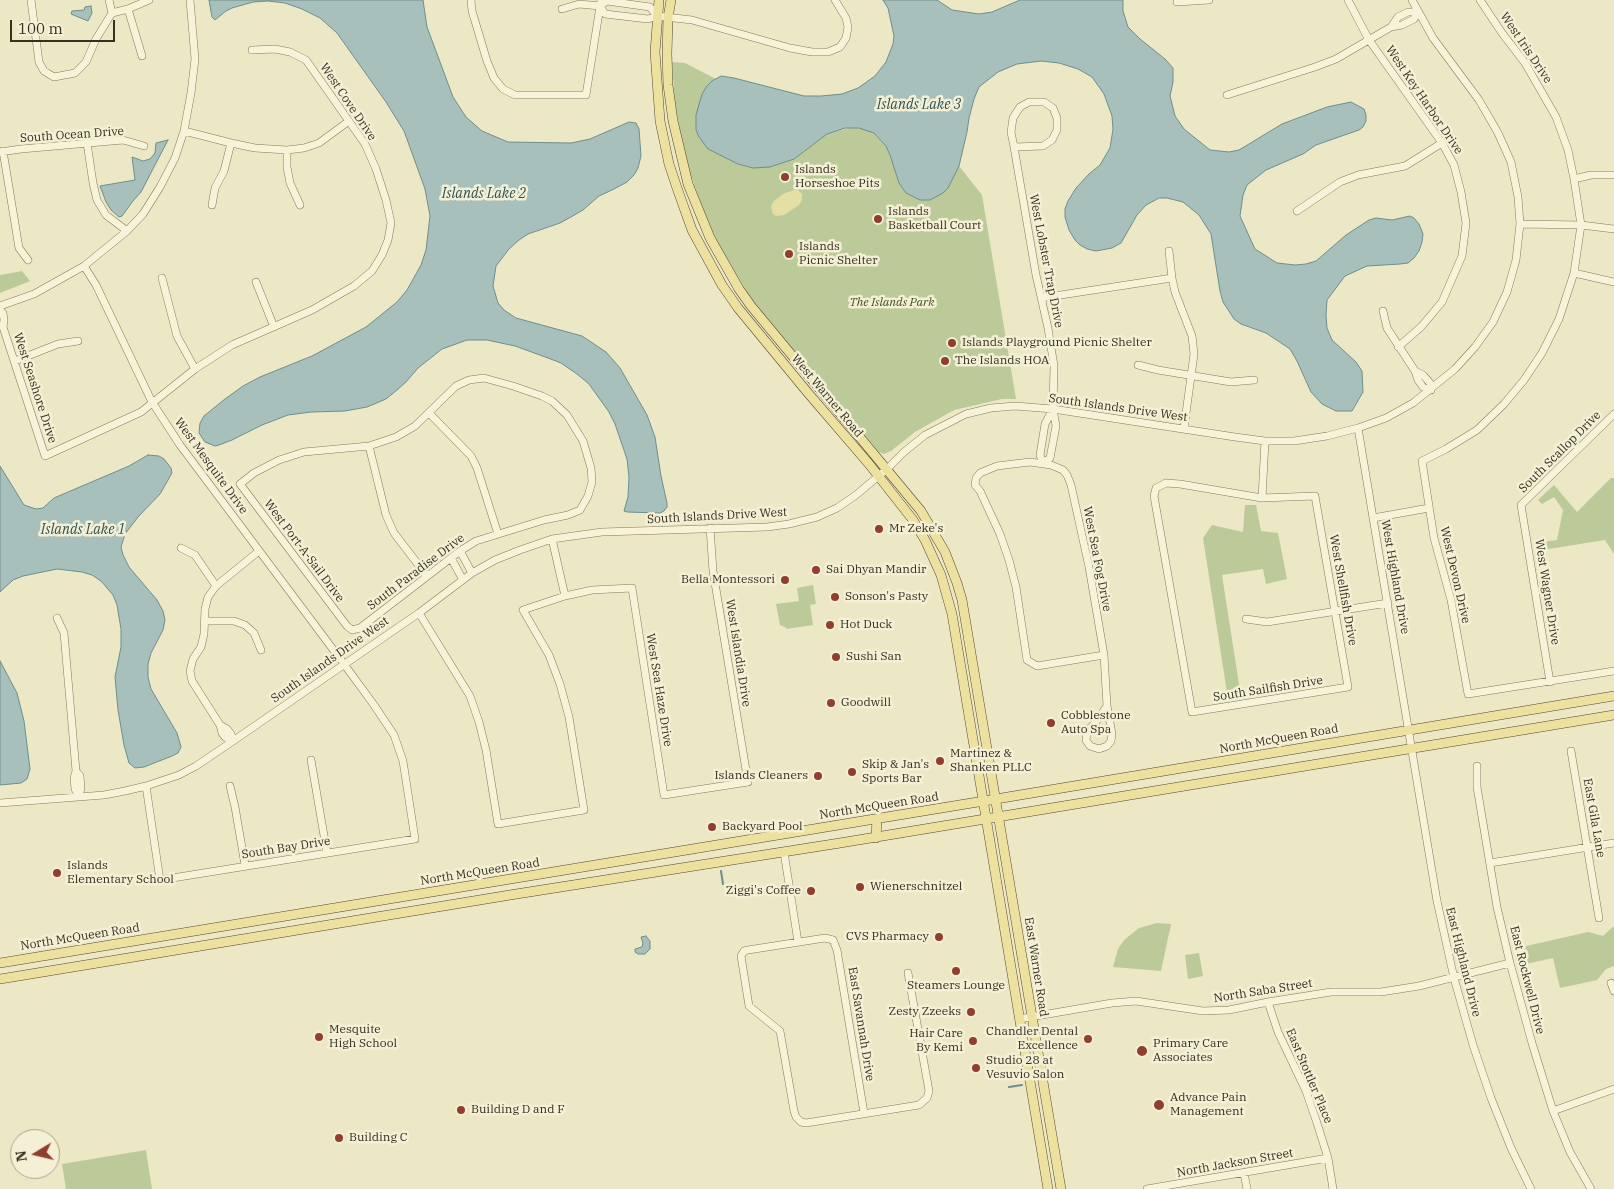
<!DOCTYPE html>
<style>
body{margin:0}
#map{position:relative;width:1614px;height:1189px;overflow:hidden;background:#ece7c5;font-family:"IBM Plex Serif",serif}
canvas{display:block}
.north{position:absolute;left:10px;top:1129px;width:50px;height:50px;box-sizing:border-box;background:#f4f0d5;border:1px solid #a8a38c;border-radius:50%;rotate:261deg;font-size:14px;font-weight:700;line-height:20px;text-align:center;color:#372f1f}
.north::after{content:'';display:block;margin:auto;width:18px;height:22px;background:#923e2f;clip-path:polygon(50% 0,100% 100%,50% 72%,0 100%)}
.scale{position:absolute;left:10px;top:20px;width:105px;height:22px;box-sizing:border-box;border:2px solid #372f1f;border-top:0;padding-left:6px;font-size:15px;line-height:18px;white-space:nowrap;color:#372f1f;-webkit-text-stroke:4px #f4f0d5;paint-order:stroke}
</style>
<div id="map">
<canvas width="1614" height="1189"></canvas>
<div class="north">N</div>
<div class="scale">100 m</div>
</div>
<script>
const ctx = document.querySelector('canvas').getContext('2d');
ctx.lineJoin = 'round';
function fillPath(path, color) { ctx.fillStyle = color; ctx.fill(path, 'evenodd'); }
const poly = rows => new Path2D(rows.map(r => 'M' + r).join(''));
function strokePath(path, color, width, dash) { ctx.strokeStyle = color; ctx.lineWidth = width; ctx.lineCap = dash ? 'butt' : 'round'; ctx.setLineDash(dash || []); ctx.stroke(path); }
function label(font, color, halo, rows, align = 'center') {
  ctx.font = font + ' "IBM Plex Serif",serif'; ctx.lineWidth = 5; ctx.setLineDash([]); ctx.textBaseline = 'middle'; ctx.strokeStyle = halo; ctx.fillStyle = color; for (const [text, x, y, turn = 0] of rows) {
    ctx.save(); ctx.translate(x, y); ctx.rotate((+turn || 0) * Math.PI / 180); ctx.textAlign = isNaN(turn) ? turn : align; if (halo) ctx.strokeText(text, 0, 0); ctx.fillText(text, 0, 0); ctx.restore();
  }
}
fillPath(poly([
 [672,62,685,63,716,79,712,81,696,115,696,130,770,167,794,159,827,134,852,127,867,130,874,133,886,146,891,156,899,183,906,193,948,188,959,166,982,195,1016,399,1002,399,954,410,915,432,891,451,884,454,879,452,752,300,719,246,701,205,686,160,675,104],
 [22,271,30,281,0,293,0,275],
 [1611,478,1614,478,1614,554,1605,540,1536,551,1535,543,1557,540,1563,510,1554,497,1542,504,1538,500,1554,485,1577,512],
 [1245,505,1256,505,1261,531,1278,533,1287,579,1266,584,1263,569,1222,575,1241,697,1228,699,1203,538,1212,525,1243,532],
 [813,585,816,604,810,605,813,625,786,629,787,628,780,625,776,604,799,601,797,588],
 [1157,923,1171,924,1161,971,1113,967,1118,949,1124,940,1139,928],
 [1613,927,1614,927,1614,966,1606,969,1597,980,1560,988,1553,958,1526,964,1522,947,1588,932,1603,936],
 [1199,953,1203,976,1188,979,1185,955],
 [146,1150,152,1189,66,1189,62,1164]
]), '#bcca9a');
fillPath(poly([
 [794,190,798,190,802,194,802,200,799,205,784,215,776,216,773,214,771,206,774,201,783,194]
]), '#e6dfa4');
const water = poly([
 [209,0,423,0,427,27,453,97,466,117,482,131,508,142,571,143,590,139,629,122,636,123,639,129,641,156,638,168,634,175,627,182,614,189,599,196,583,210,571,217,560,223,528,234,519,240,509,249,496,266,493,286,498,303,504,310,516,318,582,336,606,352,620,368,647,415,655,437,661,476,667,503,667,507,664,511,660,513,627,512,624,511,628,497,629,477,627,459,615,424,609,412,589,384,577,374,561,363,548,358,515,346,487,340,467,340,442,349,418,368,406,382,397,390,386,399,367,407,345,411,311,412,288,415,262,425,232,440,219,445,215,446,205,442,199,433,200,423,204,416,225,399,243,386,260,377,312,356,366,327,397,302,407,290,421,265,426,250,430,216,425,189,404,131,386,102,337,33,320,18,302,9,285,3,268,1,253,2,232,8,226,11,215,20,212,17,209,0],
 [883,0,937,0,952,10,979,14,992,12,1020,0,1123,0,1123,11,1128,27,1140,39,1165,59,1173,68,1173,82,1170,96,1175,116,1184,129,1210,150,1229,152,1239,150,1282,124,1327,107,1351,102,1364,109,1366,115,1366,121,1363,127,1359,130,1316,145,1303,154,1266,170,1247,185,1243,195,1240,216,1255,249,1277,263,1295,265,1306,264,1316,261,1346,235,1369,220,1376,218,1392,220,1410,216,1414,218,1419,224,1423,234,1422,242,1419,251,1414,258,1408,263,1400,264,1367,266,1345,276,1327,300,1326,315,1327,328,1332,340,1356,362,1362,371,1363,392,1352,411,1336,411,1322,404,1311,392,1297,361,1290,349,1266,333,1241,324,1234,319,1223,302,1220,291,1211,234,1199,215,1183,202,1167,198,1159,198,1146,205,1137,215,1121,243,1112,248,1096,251,1087,249,1080,245,1075,240,1069,230,1065,217,1065,209,1068,201,1076,188,1089,174,1100,165,1110,148,1113,129,1112,116,1104,94,1092,77,1078,69,1059,63,1041,61,1017,64,998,72,979,87,974,99,969,118,967,132,959,166,948,188,943,193,930,200,920,200,906,193,899,183,890,155,886,146,874,133,859,128,845,128,827,134,794,159,770,167,753,168,738,164,708,149,699,137,696,130,696,115,702,94,707,86,712,81,721,76,734,78,804,96,821,96,842,94,858,88,875,76,886,62,893,44,894,36,888,8,883,0],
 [91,6,92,13,88,21,71,14,72,11,84,10,85,7,91,6],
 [168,140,141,192,133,201,122,216,119,217,111,210,106,202,100,186,135,180,132,157,143,161,150,159,155,153,156,143,168,140],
 [148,455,159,456,164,459,171,468,172,473,160,494,138,517,125,534,121,547,123,555,129,567,157,600,163,611,165,620,163,630,151,653,148,664,148,677,151,689,177,733,181,747,178,753,172,756,144,767,135,768,129,763,124,745,118,710,115,677,121,647,121,629,117,605,113,595,101,581,92,575,82,572,57,569,23,576,13,580,0,592,0,466,24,505,36,509,43,508,54,498,129,466,148,455],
 [0,661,17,693,24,721,30,769,27,779,21,783,0,785,0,661],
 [646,936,650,941,650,949,645,954,638,954,635,952,635,949,642,947,643,943,641,937,646,936]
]);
fillPath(water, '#a7c0bc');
strokePath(water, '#6e8e8b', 1);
strokePath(poly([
 [721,871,723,884],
 [1009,1087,1022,1085]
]), '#6e8e8b', 2);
const minor = poly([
 [31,0,39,62,44,71,54,77,75,73,86,62,96,39,112,13,128,9,149,0],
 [109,0,112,13],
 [471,0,472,11,487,61,494,78,503,89,515,95,586,95,601,0],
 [1348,0,1369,40,1442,143,1454,165,1461,192,1466,223,1462,256,1442,302,1421,327,1398,347],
 [1480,0,1502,33,1525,63,1556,117,1568,150,1574,179,1581,225,1574,273,1559,319,1542,353,1524,380,1504,404,1477,430,1446,449,1422,461,1434,538,1451,600,1468,694,1614,671],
 [1177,2,1209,0],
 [600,6,605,14,648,19,657,16,692,20,790,48,812,52,828,52,840,47,846,38,848,27,846,18,835,0],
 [128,9,142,56],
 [562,9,579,4,600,6,607,1,650,7,657,16],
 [1391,27,1398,17,1408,12,1418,12],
 [1227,95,1315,67,1336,59,1391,27,1402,25,1414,19,1418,12],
 [184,131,231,143,255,148,287,150,304,148,319,143,349,121],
 [87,143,93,183,97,200,106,215,127,231],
 [1014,147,1043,146,1052,140,1057,130,1057,118,1053,108,1044,102,1029,102,1020,107,1013,118,1011,132,1014,147,1036,275,1048,328,1054,366,1053,409,1056,426,1050,458,1043,463,1040,455,1045,424,1053,409],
 [287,150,287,167,290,183,300,205],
 [3,151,19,248,28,260],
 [0,152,21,149,123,140,144,146],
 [1574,179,1591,175,1614,175],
 [212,205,215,188,224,171,231,143],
 [1297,211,1340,182,1358,175,1405,166,1442,143],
 [1520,224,1581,225,1614,229],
 [1169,251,1172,278,1175,292,1192,336,1194,354,1184,428],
 [84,266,96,285,152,402,180,445,344,664,374,705,394,735,403,761,415,839,160,880,146,786],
 [1574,273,1614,282],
 [162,278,177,336,195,369],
 [256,282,274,327],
 [1041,298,1172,278],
 [0,306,34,294,84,266,127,231,143,214,160,187,175,158,184,131,191,93,195,59,190,0],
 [0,310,3,313,4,320,3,327,45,456,141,412,195,369,232,345,312,310,354,286,372,271,382,255,388,240,391,223,386,200,376,169,365,144,306,60,290,52,275,49,252,50],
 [1383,311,1387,328,1415,371,1418,380,1423,387,1431,390],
 [15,361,58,344,78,341],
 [1138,365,1158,370,1231,382,1254,380],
 [1415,371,1423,375,1430,383,1431,390],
 [484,378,513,386,542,396,552,401,567,415,583,441,591,468,592,482,588,496,580,510,568,515,544,520,476,541,460,551,360,628,352,630,347,626,240,484,254,473,279,460,304,452,369,446,396,437,415,426,456,386,469,380,484,378],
 [429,413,471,456,477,468,498,534],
 [1358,428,1437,901,1454,978,1473,1045,1491,1098,1511,1148,1531,1189],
 [369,446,386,515,394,533,427,576],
 [1166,483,1180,484,1262,498,1315,496,1348,687,1192,712,1154,496,1156,488,1166,483],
 [1262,498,1265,441],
 [1373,518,1429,508],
 [552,539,565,596],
 [181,548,195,555,216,586],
 [460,551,472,573],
 [451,558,463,580],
 [419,613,470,696,479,722,486,750,498,824,584,810,569,717,560,684,549,655,523,610,565,596,592,590,632,588,664,795,748,782,713,571,710,528],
 [57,618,64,633,76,771,80,776,81,788,79,796],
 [1246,619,1267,622,1388,603],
 [206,621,234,621,245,625,254,633,261,650],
 [1104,655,1037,666,1027,660,1016,587,1009,560,1000,534,980,491,975,485,976,478,980,473,997,466,1030,462,1051,465,1063,470,1067,475,1071,485,1089,567,1104,655,1107,706,1112,734,1111,741,1107,746,1099,749,1090,746,1086,740,1087,731,1096,722,1107,706],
 [1550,682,1521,505,1614,414],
 [220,725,227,729,231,734,233,741],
 [233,741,225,737,222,733,220,725,192,681,190,671,193,659,201,647,204,634,205,609,208,597,216,586,259,551],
 [1571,751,1599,918],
 [311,760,327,853],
 [1477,766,1477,787,1497,907,1510,963,1532,1043,1553,1111,1570,1152,1591,1189],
 [76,771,74,778,75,789,79,796],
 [230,786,235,807,245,865],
 [0,803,104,795,125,791,146,786,179,775,196,766,233,741,419,613,472,573,495,560,520,550,552,539,602,532,767,527,789,524,817,517,837,508,856,495,887,469,904,452,925,435,966,414,991,408,1015,406,1053,409,1235,437,1265,441,1294,441,1327,436,1358,428,1386,418,1413,403,1455,369,1475,347,1493,322,1507,292,1516,260,1520,224,1518,197,1511,162,1498,133,1479,100,1433,38,1412,0],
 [784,852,798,942],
 [1490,863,1614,843],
 [1611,983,1614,991],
 [1268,1002,1278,1032,1306,1091,1317,1123,1328,1158,1333,1189],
 [1019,1019,1112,1003,1136,1001,1203,1011,1229,1010,1268,1002,1331,992,1381,992,1419,986,1510,963],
 [1553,1111,1614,1089],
 [864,1113,837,950,833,940,825,938,748,950,744,951,741,956,749,1006,780,1031,794,1111,796,1117,801,1122,806,1123,919,1105,927,1098,929,1091,908,973],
 [1244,1173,1247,1189],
 [1147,1189,1328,1158]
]);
const major = poly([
 [659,0,655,52,660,121,669,164,677,188,692,230,722,285,738,308,808,393,869,464,913,520,925,540,941,575,952,614,1048,1189],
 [671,0,668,18,667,54,668,85,673,121,688,184,710,238,739,289,751,306,921,511,945,552,957,583,962,600,1061,1189],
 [876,838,877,819],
 [0,963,996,799,1614,696],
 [0,979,510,895,840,843,1614,715]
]);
strokePath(minor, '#86795c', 8);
strokePath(major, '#544730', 10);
strokePath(minor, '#f7f3d8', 7);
strokePath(major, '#ede19f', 9);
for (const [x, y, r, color] of [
 [785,177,5,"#923e2f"],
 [878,219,5,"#923e2f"],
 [789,254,5,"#923e2f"],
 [952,343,5,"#923e2f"],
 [945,361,5,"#923e2f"],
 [879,529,5,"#923e2f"],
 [816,570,5,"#923e2f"],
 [785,580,5,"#923e2f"],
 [835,597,5,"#923e2f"],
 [830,625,5,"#923e2f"],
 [836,657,5,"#923e2f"],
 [831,703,5,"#923e2f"],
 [1051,723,5,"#923e2f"],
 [940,761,5,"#923e2f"],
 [852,772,5,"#923e2f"],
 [818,776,5,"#923e2f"],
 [712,827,5,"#923e2f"],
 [57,873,5,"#923e2f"],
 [860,887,5,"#923e2f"],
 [811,891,5,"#923e2f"],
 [939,937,5,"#923e2f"],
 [956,971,5,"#923e2f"],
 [971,1012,5,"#923e2f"],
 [319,1037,5,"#923e2f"],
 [1088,1039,5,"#923e2f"],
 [973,1041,5,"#923e2f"],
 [1142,1051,6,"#923e2f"],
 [976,1068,5,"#923e2f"],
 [1159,1105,6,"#923e2f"],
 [461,1110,5,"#923e2f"],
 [339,1138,5,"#923e2f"]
]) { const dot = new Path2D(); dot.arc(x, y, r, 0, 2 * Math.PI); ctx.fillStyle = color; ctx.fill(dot); strokePath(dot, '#f4f0d5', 2); }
label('12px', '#372f1f', '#f4f0d5', [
 ["West Iris Drive",1526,48,56],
 ["West Key Harbor Drive",1424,100,56],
 ["West Cove Drive",348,102,56],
 ["South Ocean Drive",72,135,-4],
 ["West Lobster Trap Drive",1046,261,79],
 ["West Seashore Drive",35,388,72],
 ["West Warner Road",827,396,50],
 ["South Islands Drive West",1118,408,8],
 ["South Scallop Drive",1560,452,-45],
 ["West Mesquite Drive",211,466,54],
 ["South Islands Drive West",717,516,-3],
 ["West Port-A-Sail Drive",304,551,53],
 ["West Sea Fog Drive",1097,559,79],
 ["South Paradise Drive",416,572,-37],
 ["West Devon Drive",1455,575,77],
 ["West Highland Drive",1395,577,80],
 ["West Shellfish Drive",1343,590,80],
 ["West Wagner Drive",1547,592,81],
 ["West Islandia Drive",738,653,81],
 ["South Islands Drive West",330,660,-35],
 ["South Sailfish Drive",1268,689,-9],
 ["West Sea Haze Drive",659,690,81],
 ["North McQueen Road",1279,739,-10],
 ["North McQueen Road",879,806,-9],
 ["East Gila Lane",1594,818,80],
 ["South Bay Drive",286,848,-9],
 ["North McQueen Road",480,872,-9],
 ["North McQueen Road",80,937,-9],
 ["East Highland Drive",1463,962,76],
 ["East Warner Road",1036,967,81],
 ["East Rockwell Drive",1527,980,76],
 ["North Saba Street",1263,991,-9],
 ["East Savannah Drive",861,1024,81],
 ["East Stottler Place",1309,1076,67],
 ["North Jackson Street",1235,1163,-10]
]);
label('12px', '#372f1f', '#f4f0d5', [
 ["Islands",795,170],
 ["Horseshoe Pits",795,184],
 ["Islands",888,212],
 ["Basketball Court",888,226],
 ["Islands",799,247],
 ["Picnic Shelter",799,261],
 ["Islands Playground Picnic Shelter",962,343],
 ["The Islands HOA",955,361],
 ["Mr Zeke's",889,529],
 ["Sai Dhyan Mandir",826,570],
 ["Bella Montessori",775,580,"right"],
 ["Sonson's Pasty",845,597],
 ["Hot Duck",840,625],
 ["Sushi San",846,657],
 ["Goodwill",841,703],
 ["Cobblestone",1061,716],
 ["Auto Spa",1061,730],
 ["Martinez &",950,754],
 ["Shanken PLLC",950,768],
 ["Skip & Jan's",862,765],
 ["Sports Bar",862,779],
 ["Islands Cleaners",808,776,"right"],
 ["Backyard Pool",722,827],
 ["Islands",67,866],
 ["Elementary School",67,880],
 ["Wienerschnitzel",870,887],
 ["Ziggi's Coffee",801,891,"right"],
 ["CVS Pharmacy",929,937,"right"],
 ["Steamers Lounge",956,986,"center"],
 ["Zesty Zzeeks",961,1012,"right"],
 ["Mesquite",329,1030],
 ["High School",329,1044],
 ["Chandler Dental",1078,1032,"right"],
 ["Excellence",1078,1046,"right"],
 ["Hair Care",963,1034,"right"],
 ["By Kemi",963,1048,"right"],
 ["Primary Care",1153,1044],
 ["Associates",1153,1058],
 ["Studio 28 at",986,1061],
 ["Vesuvio Salon",986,1075],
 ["Advance Pain",1170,1098],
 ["Management",1170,1112],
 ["Building D and F",471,1110],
 ["Building C",349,1138]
], 'left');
label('italic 12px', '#415227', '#f4f0d5', [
 ["The Islands Park",892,303]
]);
label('italic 14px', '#2f5256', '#f4f0d5', [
 ["Islands Lake 3",919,105],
 ["Islands Lake 2",484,194],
 ["Islands Lake 1",83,530]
]);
</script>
